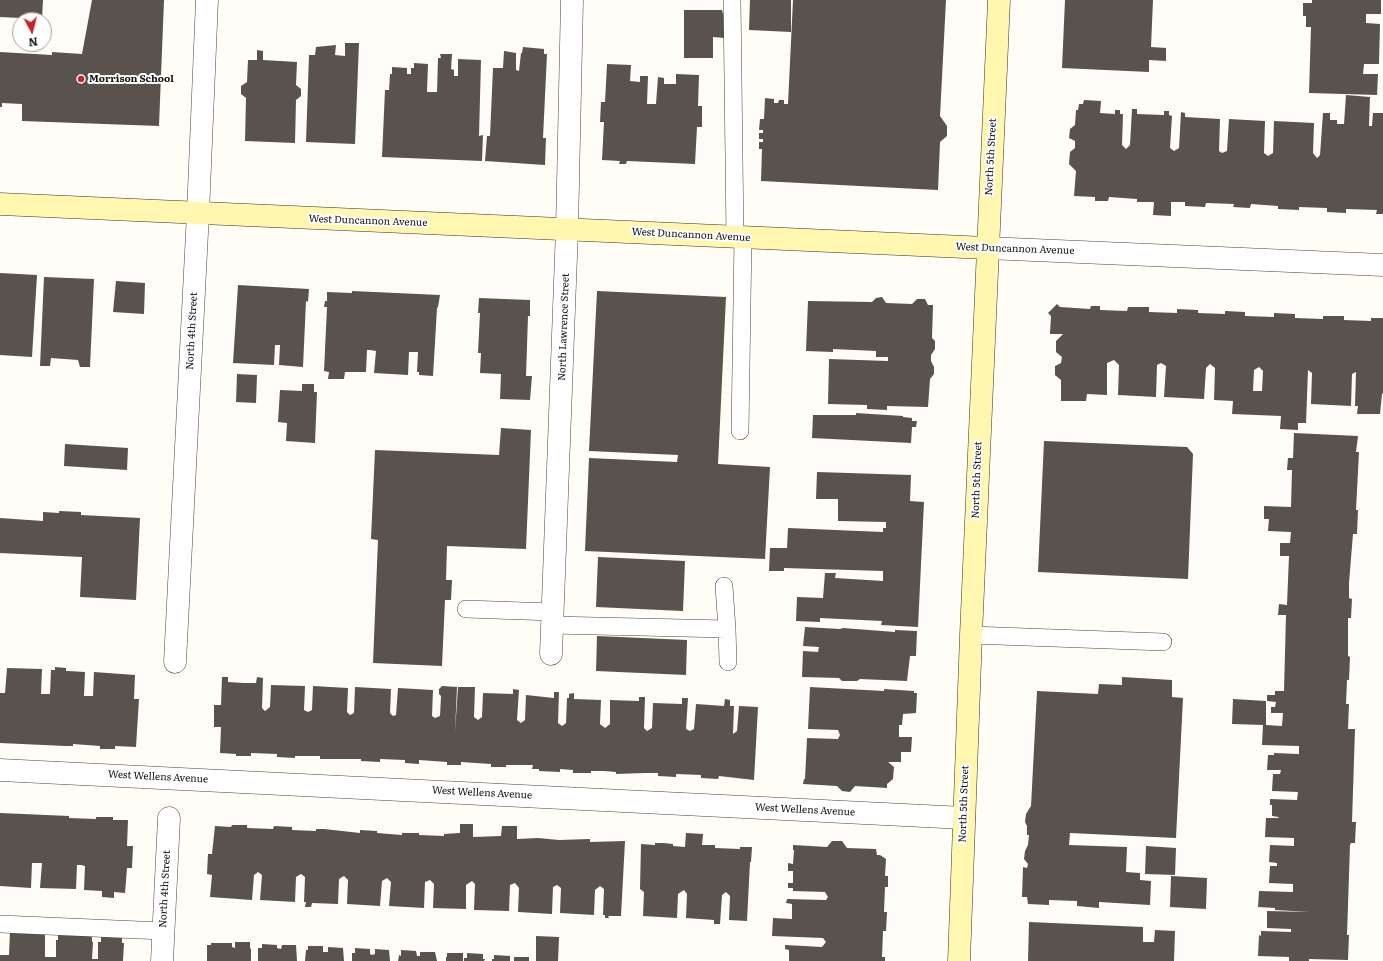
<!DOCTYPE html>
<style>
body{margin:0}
#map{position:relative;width:1383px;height:961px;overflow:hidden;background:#fffdf5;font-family:Literata,serif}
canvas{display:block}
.north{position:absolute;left:12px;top:12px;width:40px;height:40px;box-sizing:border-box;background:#fff;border:1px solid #a0a0a0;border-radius:50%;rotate:173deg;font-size:11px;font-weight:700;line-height:16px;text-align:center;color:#111}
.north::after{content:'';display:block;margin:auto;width:14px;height:18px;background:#c4262e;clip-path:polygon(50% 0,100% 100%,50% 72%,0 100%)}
</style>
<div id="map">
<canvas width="1383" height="961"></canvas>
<div class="north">N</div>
</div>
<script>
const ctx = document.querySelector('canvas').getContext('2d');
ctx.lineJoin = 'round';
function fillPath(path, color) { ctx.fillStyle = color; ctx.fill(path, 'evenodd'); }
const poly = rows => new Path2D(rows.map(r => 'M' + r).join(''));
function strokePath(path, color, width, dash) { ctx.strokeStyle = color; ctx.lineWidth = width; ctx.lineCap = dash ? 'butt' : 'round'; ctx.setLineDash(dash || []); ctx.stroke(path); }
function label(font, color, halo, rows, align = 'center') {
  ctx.font = font + ' Literata,serif'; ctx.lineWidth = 4; ctx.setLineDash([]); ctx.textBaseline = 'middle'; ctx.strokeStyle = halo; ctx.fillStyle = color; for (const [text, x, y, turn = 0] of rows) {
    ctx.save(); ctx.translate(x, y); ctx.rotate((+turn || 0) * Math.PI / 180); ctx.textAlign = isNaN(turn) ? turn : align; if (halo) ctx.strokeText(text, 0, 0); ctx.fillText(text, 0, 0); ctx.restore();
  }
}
fillPath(poly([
 [0,0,43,0,42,19,0,17],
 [92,0,164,0,159,126,22,121,22,104,2,103,2,107,0,107,0,52,52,55,52,52,82,54],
 [750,0,791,0,791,32,749,30],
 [793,0,946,0,940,116,947,126,947,136,940,142,938,190,761,181,762,149,759,149,759,142,763,142,763,139,759,139,759,133,763,133,763,130,759,130,760,119,764,119,765,98,774,99,774,103,778,103,779,100,784,100,784,104,788,104],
 [1065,0,1153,0,1151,47,1166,48,1166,61,1149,60,1149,72,1062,68],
 [1312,0,1381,0,1381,14,1366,14,1366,23,1380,24,1379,64,1364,64,1363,74,1378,74,1377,95,1309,93,1311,27,1306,27,1306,16,1303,16,1303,3,1312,3],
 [684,10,722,10,725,21,725,38,713,37,713,58,684,58],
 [345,43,359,43,355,144,306,142,309,55,315,55,316,47,336,45,335,55,345,56],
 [523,47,544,49,544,54,547,54,543,138,546,138,545,165,485,161,487,136,490,136,493,68,503,68,504,51,516,53,516,70,519,71,521,53,522,53],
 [257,50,263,51,263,60,297,62,296,85,301,89,301,96,296,100,295,143,245,141,246,98,241,94,241,86,247,82,248,60,257,60],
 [440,54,452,54,451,69,454,70,454,76,458,76,458,59,481,60,479,136,483,135,482,161,382,157,385,90,389,90,390,74,392,74,392,67,407,68,407,74,411,74,411,68,414,68,414,63,428,64,427,92,437,92,438,58,441,58],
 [607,64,631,65,630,81,640,82,640,76,648,76,647,104,656,104,658,77,664,78,664,84,676,84,676,74,699,75,698,106,702,106,702,127,697,127,695,164,627,161,626,164,619,164,620,161,602,160,604,122,600,122,601,102,605,102],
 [1346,95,1370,97,1369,126,1372,126,1373,113,1383,113,1383,214,1376,214,1377,210,1346,209,1346,213,1327,212,1327,208,1299,207,1299,210,1278,209,1278,206,1251,204,1250,208,1233,207,1234,204,1206,203,1205,207,1185,206,1185,202,1171,202,1171,216,1153,215,1154,202,1137,202,1137,199,1109,197,1108,201,1095,201,1095,197,1074,196,1076,171,1069,164,1070,152,1075,148,1075,141,1069,138,1070,129,1075,125,1076,110,1078,110,1079,104,1083,104,1084,100,1101,101,1100,113,1115,114,1115,110,1120,110,1120,114,1123,114,1122,145,1126,149,1130,145,1132,109,1137,109,1137,114,1164,115,1164,111,1169,111,1169,115,1172,116,1170,148,1174,151,1179,148,1181,112,1185,113,1185,117,1220,119,1219,151,1222,153,1227,151,1229,119,1265,121,1264,153,1268,156,1273,153,1274,121,1314,123,1313,153,1317,158,1320,155,1323,113,1330,113,1330,120,1337,120,1337,124,1344,124],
 [0,273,37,275,32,357,0,355],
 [44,277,94,279,90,367,80,367,78,360,51,358,50,366,40,366],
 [116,281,145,283,144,314,113,312],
 [238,285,309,289,308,302,306,301,303,367,279,365,280,345,275,345,274,365,233,363],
 [352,291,440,295,438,307,437,308,433,376,419,375,419,372,417,372,418,352,409,352,408,375,374,373,376,351,370,350,367,350,366,372,345,372,344,379,328,379,329,372,324,371,327,307,324,307,325,301,327,301,327,292,352,293],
 [597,291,726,297,718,464,770,467,765,559,585,551,589,458,677,462,678,455,589,451],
 [882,297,886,303,912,304,917,299,925,299,928,305,933,305,932,338,935,341,935,349,931,355,931,361,934,367,934,374,930,379,928,407,887,406,887,410,867,409,867,405,828,404,829,359,888,361,888,357,876,357,876,351,833,349,833,352,806,351,808,301,872,302,876,298],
 [479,298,530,300,530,316,528,316,526,376,532,376,530,400,500,399,501,374,480,373,481,353,478,353,480,313,478,313],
 [1057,304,1060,307,1090,309,1091,306,1100,306,1100,310,1127,311,1128,307,1149,307,1149,312,1177,313,1177,309,1198,310,1198,313,1225,314,1225,311,1245,312,1245,316,1274,317,1274,313,1295,314,1295,318,1323,319,1323,316,1344,316,1344,320,1371,321,1371,318,1383,318,1383,393,1382,394,1380,414,1357,414,1358,406,1355,406,1356,372,1352,374,1351,406,1311,404,1312,373,1308,370,1306,423,1298,423,1298,430,1280,429,1281,416,1232,414,1233,401,1214,400,1215,368,1210,364,1206,368,1204,399,1164,397,1166,366,1161,363,1157,365,1156,397,1118,395,1119,365,1114,360,1107,363,1107,395,1087,394,1086,401,1061,401,1061,380,1055,375,1055,366,1061,363,1062,357,1056,352,1056,341,1063,334,1050,334,1051,316,1048,313],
 [1259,367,1263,371,1262,391,1253,391,1254,370],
 [237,374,257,375,256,403,236,402],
 [302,384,314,384,314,392,317,392,315,443,286,441,287,423,278,422,280,390,302,391],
 [856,413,903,416,903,417,912,418,912,421,917,421,916,427,912,427,911,443,812,438,813,415,856,415],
 [501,428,531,430,526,549,447,546,446,580,452,580,451,600,445,600,442,666,373,663,378,540,371,539,375,450,499,455],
 [1294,433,1358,436,1356,452,1359,452,1356,510,1358,510,1357,534,1353,534,1349,583,1349,598,1352,599,1351,618,1348,618,1348,656,1350,657,1349,680,1347,680,1346,704,1349,704,1348,729,1355,729,1352,822,1356,822,1355,843,1351,843,1350,845,1347,935,1349,935,1348,960,1309,959,1309,961,1289,961,1289,957,1258,956,1259,935,1261,936,1261,931,1291,932,1291,929,1267,928,1267,911,1310,912,1275,910,1275,908,1258,907,1259,891,1293,892,1293,884,1269,883,1270,866,1277,866,1277,863,1269,862,1270,845,1294,846,1294,838,1265,837,1266,818,1278,818,1279,817,1272,816,1272,805,1270,805,1270,799,1297,800,1298,792,1272,791,1273,774,1280,774,1281,770,1267,770,1268,755,1274,755,1274,753,1299,754,1299,746,1262,745,1263,725,1232,724,1233,699,1266,701,1266,725,1282,726,1283,713,1271,713,1271,707,1275,707,1276,702,1267,701,1267,695,1275,695,1275,691,1284,691,1286,615,1278,615,1279,604,1287,605,1289,556,1280,556,1280,543,1290,543,1291,532,1268,531,1269,519,1264,519,1264,506,1291,507,1292,470,1287,470,1288,458,1293,458],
 [1044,441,1187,447,1193,454,1188,579,1038,572],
 [65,444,128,448,127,470,64,466],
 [817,472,911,475,910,501,924,502,918,627,881,625,882,621,820,618,820,622,796,621,797,597,823,598,825,573,836,573,835,578,883,581,883,571,784,568,784,571,769,571,770,548,787,548,788,528,883,532,883,528,886,528,886,522,838,521,838,499,816,499],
 [59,511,81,512,81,515,140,518,136,600,80,597,82,557,0,553,0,518,43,521,43,512,59,513],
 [598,557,685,561,683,611,596,607],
 [805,627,840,629,843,628,895,632,895,630,917,631,916,656,910,656,907,681,860,679,857,681,842,681,839,678,802,677,803,651,818,652,819,647,803,646],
 [597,636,687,640,686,675,596,671],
 [55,667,66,668,66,671,68,671,85,672,84,696,93,696,94,672,135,675,134,699,139,699,136,747,115,746,115,749,100,749,100,746,73,744,73,746,65,746,0,743,0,693,5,693,7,668,42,669,41,694,50,694,51,670,55,670],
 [222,677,228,677,228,682,244,683,256,683,257,677,263,678,262,708,265,711,270,707,271,685,305,686,304,710,308,712,312,710,313,686,348,688,347,712,350,715,354,713,355,687,391,689,390,713,393,716,396,715,398,688,433,690,432,716,435,718,440,716,441,696,439,694,439,689,442,686,457,687,455,732,458,687,475,687,474,717,478,720,482,717,483,693,513,694,513,689,519,690,517,720,521,723,525,720,526,695,554,698,554,692,559,692,558,723,562,726,566,723,567,698,569,698,569,694,574,693,574,699,601,700,600,724,605,728,610,724,610,700,639,701,639,697,645,697,644,728,647,731,652,728,653,703,682,704,682,698,688,698,686,729,690,731,694,729,696,704,724,706,725,699,730,700,730,706,734,706,733,734,737,731,739,706,758,707,754,780,719,776,718,779,701,778,701,775,676,774,676,777,658,776,658,773,645,773,616,774,616,772,604,771,591,771,591,773,573,773,573,770,560,769,560,772,539,771,539,769,532,769,533,765,506,765,506,767,491,767,491,764,461,762,461,765,447,765,447,762,419,760,419,764,405,763,405,760,380,759,380,762,361,761,361,759,320,759,320,756,295,756,295,758,277,757,277,754,251,753,251,756,236,756,236,754,220,753,221,727,214,727,214,705,221,705],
 [1122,677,1172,680,1172,697,1183,698,1176,838,1070,833,1069,845,1127,847,1126,872,1140,873,1140,880,1151,881,1150,905,1099,902,1099,908,1077,906,1077,901,1049,900,1049,905,1028,904,1027,897,1022,897,1023,867,1027,868,1028,864,1024,859,1025,851,1028,845,1029,835,1027,835,1027,826,1025,822,1026,814,1031,806,1037,691,1098,694,1099,684,1122,685],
 [810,687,884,691,884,689,914,691,914,693,917,693,916,713,903,714,902,725,899,725,899,737,912,737,911,752,901,752,901,762,888,762,894,767,893,779,887,784,887,788,855,786,850,792,842,791,837,786,803,784,804,779,805,779,807,738,838,739,840,735,838,730,808,729],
 [0,813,69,816,69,818,96,819,96,817,113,817,113,820,128,820,127,846,133,846,132,868,127,868,125,893,114,892,114,898,102,897,102,891,84,890,85,866,81,865,77,865,76,889,40,888,42,863,32,863,31,888,0,886],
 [460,824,473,824,473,837,501,836,502,826,517,826,517,839,538,838,559,840,590,839,590,842,625,841,621,916,608,916,609,918,605,918,605,915,603,915,604,889,600,886,595,890,594,915,560,913,561,888,557,885,553,887,552,914,518,912,519,888,515,883,510,885,509,911,474,910,475,884,472,881,466,885,466,909,433,908,434,884,430,880,425,882,424,908,389,906,391,882,387,878,382,881,380,906,347,904,348,880,344,876,339,879,338,904,312,903,311,907,305,907,306,902,304,902,305,877,301,874,296,877,295,902,260,900,262,875,258,872,254,875,252,900,210,897,212,875,207,874,208,854,212,854,215,826,231,827,232,825,247,825,247,828,273,829,274,826,292,827,292,830,316,831,316,829,324,829,360,833,360,830,377,831,377,833,402,835,402,833,419,833,419,835,444,836,444,834,460,833],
 [686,833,703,834,702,845,715,845,715,848,740,849,740,847,752,847,751,862,750,862,747,921,729,920,730,896,726,892,722,895,720,924,714,924,714,920,686,918,687,894,684,890,678,894,677,918,643,916,644,892,640,889,641,844,655,845,655,843,663,843,673,844,673,846,685,847],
 [832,841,842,841,847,848,876,849,877,855,880,855,886,859,885,876,888,876,888,887,885,887,884,912,887,912,886,931,883,931,882,957,885,957,885,961,789,961,789,950,785,949,785,945,822,947,826,942,823,938,772,936,773,918,792,919,792,904,786,903,787,899,826,900,828,897,825,892,793,891,793,888,788,888,788,883,793,883,793,871,788,871,788,863,793,864,794,850,793,850,793,845,827,847],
 [1146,846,1176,848,1175,875,1145,874],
 [1171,876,1207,878,1206,909,1170,907],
 [1029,922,1143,927,1143,942,1154,942,1155,930,1175,931,1174,961,1028,961],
 [10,931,45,933,45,957,56,957,56,940,58,940,58,934,92,935,92,942,93,942,92,959,98,959,98,942,101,942,101,936,122,936,122,943,124,943,123,961,0,961,0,955,9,955],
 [536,936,559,937,558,961,536,961],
 [235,942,250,942,250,949,251,948,251,961,207,961,207,945,211,945,211,943,232,943,232,947,235,948],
 [262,944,277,945,277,948,281,949,282,945,296,945,297,961,258,961,258,948,262,948],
 [308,946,323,946,323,952,328,952,328,947,343,948,344,961,305,961,306,950,308,950],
 [355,948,370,949,370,954,372,955,375,954,375,949,389,950,390,961,352,961,352,953,355,953],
 [401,950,416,951,417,956,420,956,420,952,435,952,437,961,398,961,399,955,401,956],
 [447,953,463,953,463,961,446,961,446,957,447,957],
 [467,953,483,954,483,959,485,959,484,961,464,961,464,958,467,958],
 [494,955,510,956,510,961,492,961,492,959,494,959],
 [514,957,529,957,529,961,514,961]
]), '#5a524d');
const lane = poly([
 [732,0,735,237],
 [740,431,743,237],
 [724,586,727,629],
 [466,609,553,612],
 [552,625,727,629,728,662],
 [971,635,1163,642],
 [0,924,163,931]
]);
const street = poly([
 [987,248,1383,265],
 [551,654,567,229,572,0],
 [175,662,198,213,207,0],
 [0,770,964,818],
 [162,961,169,818]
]);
const secondary = poly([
 [0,204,987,248],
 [959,961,971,635,999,0]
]);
strokePath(lane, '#444', 18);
strokePath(street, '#444', 23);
strokePath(secondary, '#333', 23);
strokePath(lane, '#fff', 17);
strokePath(street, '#fff', 22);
strokePath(secondary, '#fff6b0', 22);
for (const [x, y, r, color] of [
 [81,79,4,"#c4262e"]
]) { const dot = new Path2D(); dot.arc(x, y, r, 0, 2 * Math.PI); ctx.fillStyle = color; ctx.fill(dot); strokePath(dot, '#fff', 1.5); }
label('bold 10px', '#111', '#fff', [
 ["Morrison School",89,79]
], 'left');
label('10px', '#111', '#fff', [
 ["North 5th Street",991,157,-87],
 ["West Duncannon Avenue",368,221,2],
 ["West Duncannon Avenue",691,235,3],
 ["West Duncannon Avenue",1015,249,2],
 ["North Lawrence Street",564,327,-88],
 ["North 4th Street",192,331,-87],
 ["North 5th Street",977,480,-88],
 ["West Wellens Avenue",158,777,3],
 ["West Wellens Avenue",482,793,3],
 ["North 5th Street",964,804,-88],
 ["West Wellens Avenue",805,810,3],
 ["North 4th Street",165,889,-87]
]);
</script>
